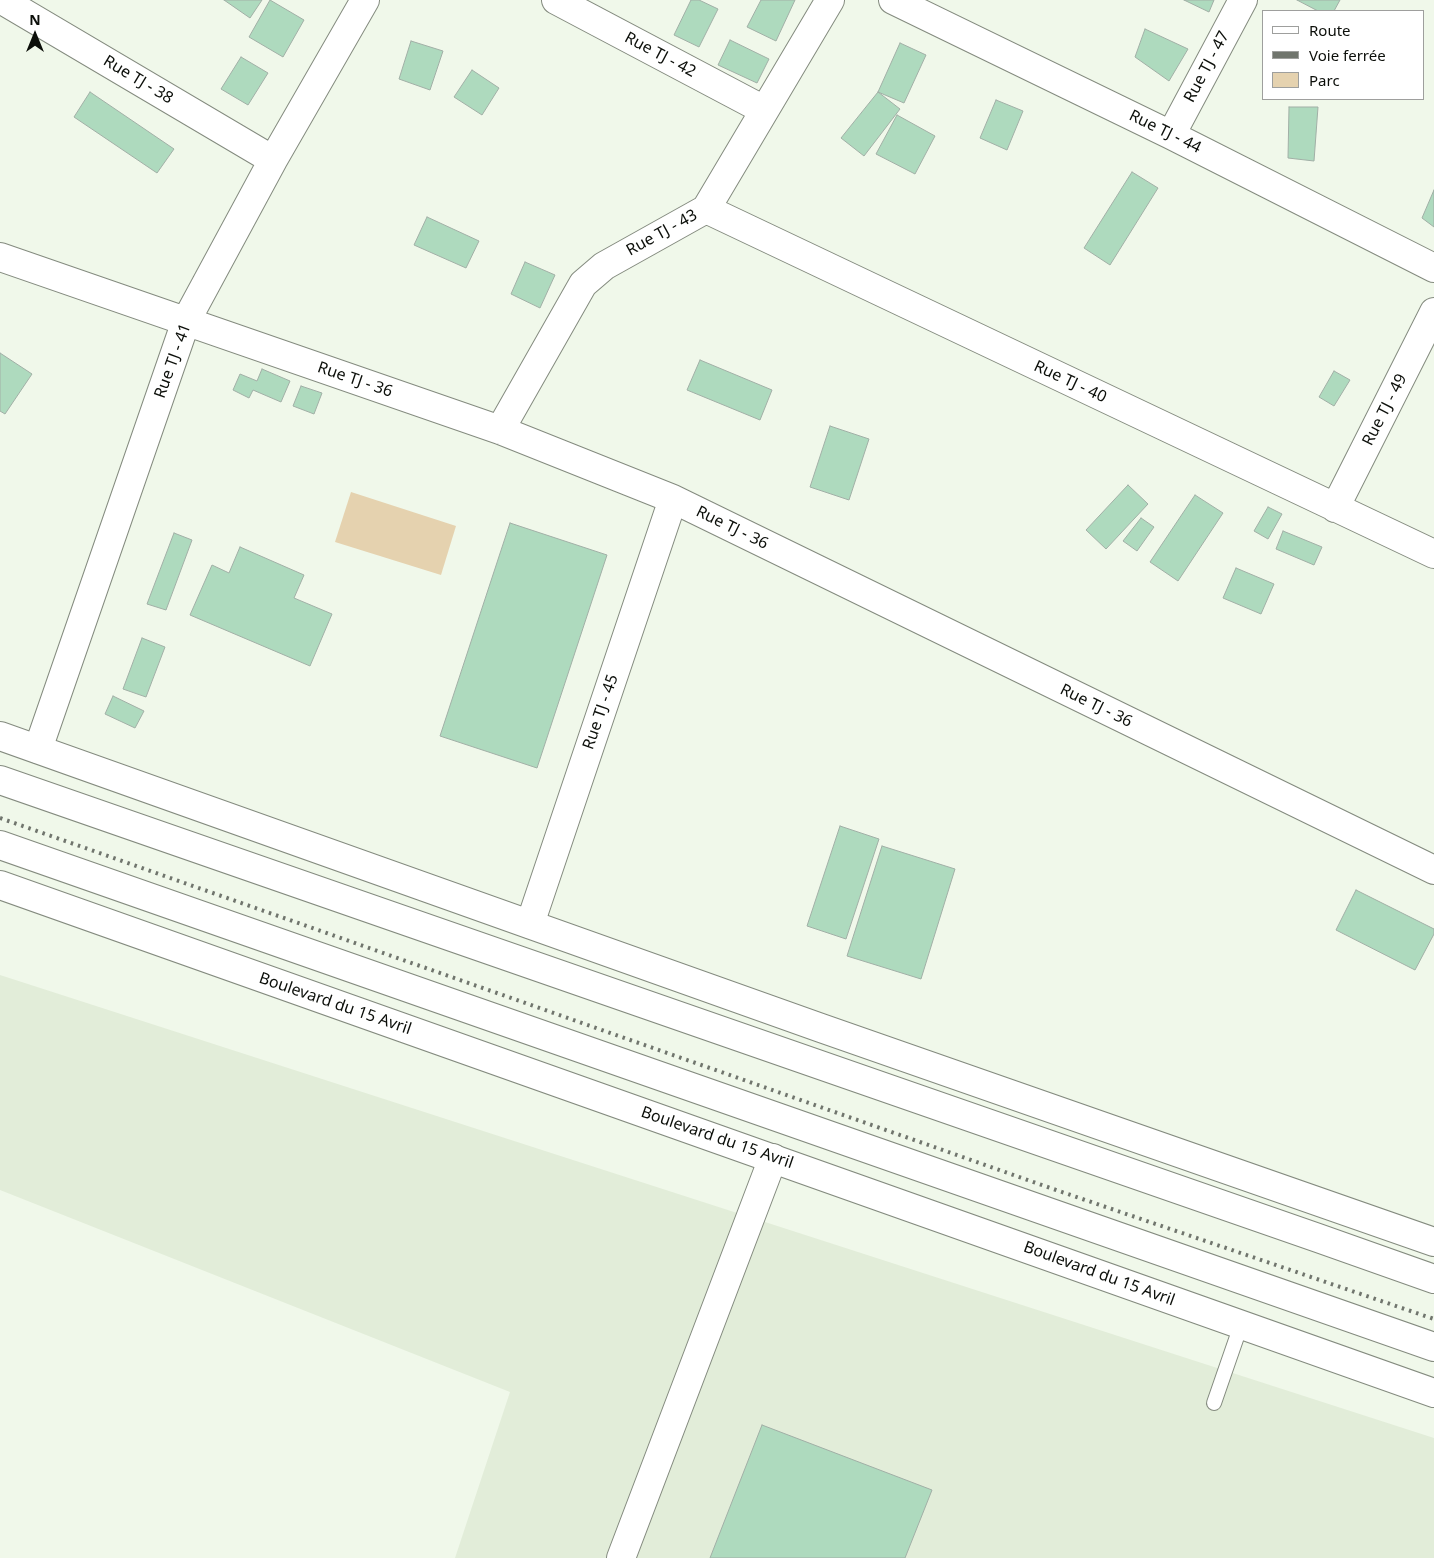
<!DOCTYPE html>
<meta charset="utf-8">
<style>
body{margin:0}
#map{position:relative;width:1434px;height:1558px;overflow:hidden;background:#f0f8ea;font-family:"Noto Sans",sans-serif}
canvas{display:block}
.legend{position:absolute;left:1262px;top:10px;width:162px;height:90px;box-sizing:border-box;background:#fff;border:1px solid #9e9f9d;margin:0;padding:6px 9px;list-style:none;font-size:15px;color:#0c0f0a}
.legend li{display:flex;align-items:center;gap:10px;height:25px}
.legend b{width:25px;border:1px solid #9e9f9d}
.north{position:absolute;left:10px;top:10px;width:50px;height:50px;-webkit-text-stroke:4px #fff;paint-order:stroke;rotate:0deg;font-size:14px;font-weight:700;line-height:20px;text-align:center;color:#0c0f0a}
.north::after{content:'';display:block;margin:auto;width:18px;height:22px;background:#0c0f0a;clip-path:polygon(50% 0,100% 100%,50% 72%,0 100%)}
</style>
<div id="map">
<canvas width="1434" height="1558"></canvas>
<ul class="legend">
<li><b style="height:6px;background:#fff"></b>Route</li>
<li><b style="height:6px;background:#70756d"></b>Voie ferrée</li>
<li><b style="height:14px;background:#e5d2af"></b>Parc</li>
</ul>
<div class="north">N</div>
</div>
<script>
const ctx = document.querySelector('canvas').getContext('2d');
ctx.lineJoin = 'round';
function fillPath(path, color) { ctx.fillStyle = color; ctx.fill(path, 'evenodd'); }
const poly = rows => new Path2D(rows.map(r => 'M' + r).join(''));
function strokePath(path, color, width, dash) { ctx.strokeStyle = color; ctx.lineWidth = width; ctx.lineCap = dash ? 'butt' : 'round'; ctx.setLineDash(dash || []); ctx.stroke(path); }
function label(font, color, halo, rows, align = 'center') {
  ctx.font = font + ' "Noto Sans",sans-serif'; ctx.lineWidth = 4.5; ctx.setLineDash([]); ctx.textBaseline = 'middle'; ctx.strokeStyle = halo; ctx.fillStyle = color; for (const [text, x, y, turn = 0] of rows) {
    ctx.save(); ctx.translate(x, y); ctx.rotate((+turn || 0) * Math.PI / 180); ctx.textAlign = isNaN(turn) ? turn : align; if (halo) ctx.strokeText(text, 0, 0); ctx.fillText(text, 0, 0); ctx.restore();
  }
}
fillPath(poly([
 [0,975,1434,1438,1434,1558,455,1558,510,1392,0,1190]
]), '#e2edd9');
fillPath(poly([
 [351,492,456,526,441,575,335,542]
]), '#e5d2af');
const building = poly([
 [224,0,262,0,250,18,224,0],
 [270,0,304,20,283,57,249,37,270,0],
 [691,0,699,0,718,9,699,47,674,35,691,0],
 [761,0,795,0,776,41,747,27,761,0],
 [1184,0,1214,0,1209,12,1184,0],
 [1297,0,1340,0,1334,11,1318,11,1297,0],
 [1145,29,1188,49,1169,81,1135,57,1145,29],
 [730,40,769,59,757,83,718,65,730,40],
 [411,41,443,51,430,90,399,79,411,41],
 [900,43,926,55,904,103,878,92,900,43],
 [241,57,268,73,248,105,221,89,241,57],
 [472,70,499,88,482,115,454,97,472,70],
 [90,92,174,149,157,173,74,117,90,92],
 [878,92,900,109,864,156,841,138,878,92],
 [996,100,1023,111,1007,150,980,138,996,100],
 [1289,107,1318,107,1314,161,1288,158,1289,107],
 [897,115,935,136,915,174,876,154,897,115],
 [1132,172,1158,188,1110,265,1084,248,1132,172],
 [1434,190,1434,227,1422,218,1434,190],
 [427,217,479,241,466,268,414,245,427,217],
 [525,262,555,275,540,308,511,294,525,262],
 [0,353,32,374,5,414,0,411,0,353],
 [700,360,772,390,760,420,687,390,700,360],
 [262,369,290,381,281,402,253,390,249,398,233,390,240,374,257,381,262,369],
 [1334,371,1350,380,1334,406,1319,397,1334,371],
 [301,386,322,393,314,414,293,406,301,386],
 [830,426,869,439,849,500,810,487,830,426],
 [1128,485,1148,504,1106,549,1086,530,1128,485],
 [1195,495,1223,513,1178,581,1150,562,1195,495],
 [1268,507,1282,514,1268,539,1254,531,1268,507],
 [1141,518,1154,527,1137,551,1123,541,1141,518],
 [510,523,607,555,537,768,440,736,510,523],
 [1283,531,1322,547,1314,565,1276,549,1283,531],
 [174,533,192,540,166,610,147,604,174,533],
 [240,547,304,575,294,598,332,614,310,666,190,615,212,565,229,573,240,547],
 [1236,568,1274,584,1261,614,1223,598,1236,568],
 [142,638,165,647,146,697,123,689,142,638],
 [113,696,144,711,135,728,105,714,113,696],
 [840,826,879,839,846,939,807,926,840,826],
 [882,846,955,869,921,979,847,956,882,846],
 [1356,890,1434,929,1434,934,1415,970,1336,930,1356,890],
 [762,1425,932,1490,905,1558,710,1558,762,1425]
]);
fillPath(building, '#aedabe');
strokePath(building, '#a1afa6', 1);
const lane = poly([
 [1214,1403,1241,1325]
]);
const street = poly([
 [2,0,273,160],
 [556,0,764,110],
 [893,0,1171,135,1434,268],
 [1171,135,1243,0],
 [706,209,1434,554],
 [0,257,500,430,673,499,1434,870],
 [500,430,583,284,604,266,706,209,830,0],
 [1335,508,1434,312],
 [38,749,186,321,273,160,365,0],
 [530,924,673,499],
 [621,1558,773,1158]
]);
const primary = poly([
 [0,736,821,1028,1434,1242],
 [0,885,1434,1393]
]);
const highway = poly([
 [0,780,1318,1238,1434,1279],
 [0,845,1434,1347]
]);
strokePath(lane, '#848b7f', 16);
strokePath(street, '#848b7f', 30);
strokePath(primary, '#848b7f', 30);
strokePath(highway, '#848b7f', 30);
strokePath(lane, '#fff', 14);
strokePath(street, '#fff', 28);
strokePath(primary, '#fff', 28);
strokePath(highway, '#fff', 28);
strokePath(poly([
 [0,818,1059,1191,1434,1319]
]), '#70756d', 4, [2.5, 5]);
label('16px', '#0c0f0a', '#fff', [
 ["Rue TJ - 42",660,55,28],
 ["Rue TJ - 47",1207,67,-62],
 ["Rue TJ - 38",138,80,31],
 ["Rue TJ - 44",1165,132,26],
 ["Rue TJ - 43",662,233,-29],
 ["Rue TJ - 41",173,361,-70],
 ["Rue TJ - 36",355,380,19],
 ["Rue TJ - 40",1070,382,25],
 ["Rue TJ - 49",1385,410,-63],
 ["Rue TJ - 36",732,528,26],
 ["Rue TJ - 36",1096,706,26],
 ["Rue TJ - 45",601,712,-71],
 ["Boulevard du 15 Avril",335,1004,19],
 ["Boulevard du 15 Avril",717,1138,19],
 ["Boulevard du 15 Avril",1099,1274,20]
]);
</script>
